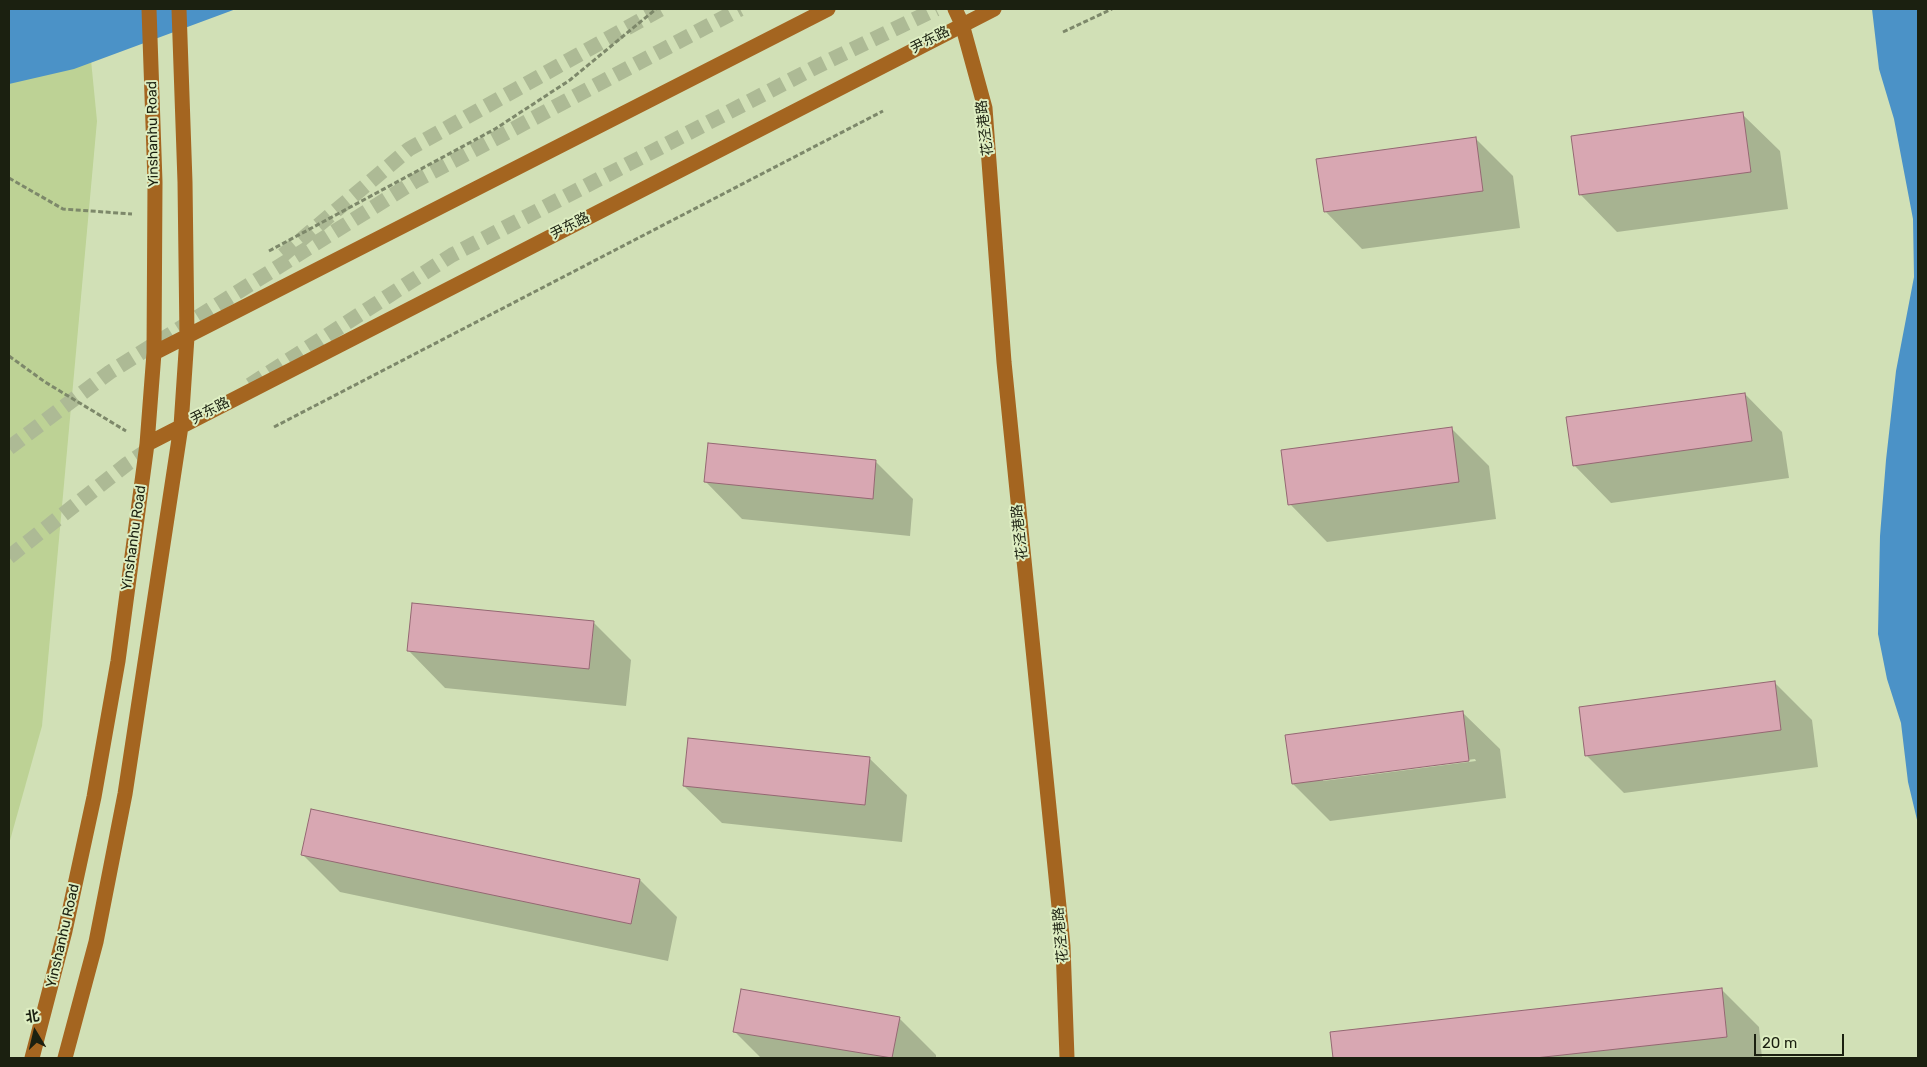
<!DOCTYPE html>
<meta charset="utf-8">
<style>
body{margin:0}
#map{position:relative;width:1927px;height:1067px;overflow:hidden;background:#d1e0b6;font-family:Rubik,"Noto Sans SC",sans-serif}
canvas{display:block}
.frame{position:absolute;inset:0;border:10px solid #1b2010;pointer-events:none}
.north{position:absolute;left:10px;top:1007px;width:50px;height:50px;-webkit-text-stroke:4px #deeec2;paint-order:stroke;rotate:351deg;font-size:14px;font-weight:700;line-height:20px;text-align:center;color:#1b2010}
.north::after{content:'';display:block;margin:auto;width:18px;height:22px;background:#1b2010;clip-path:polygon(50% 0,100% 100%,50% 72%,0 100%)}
.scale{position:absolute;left:1754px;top:1034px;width:90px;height:22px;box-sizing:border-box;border:2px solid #1b2010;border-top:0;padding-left:6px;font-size:15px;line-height:18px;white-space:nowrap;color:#1b2010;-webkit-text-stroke:4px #deeec2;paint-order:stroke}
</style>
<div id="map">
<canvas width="1927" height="1067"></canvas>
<div class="frame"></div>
<div class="north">北</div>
<div class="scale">20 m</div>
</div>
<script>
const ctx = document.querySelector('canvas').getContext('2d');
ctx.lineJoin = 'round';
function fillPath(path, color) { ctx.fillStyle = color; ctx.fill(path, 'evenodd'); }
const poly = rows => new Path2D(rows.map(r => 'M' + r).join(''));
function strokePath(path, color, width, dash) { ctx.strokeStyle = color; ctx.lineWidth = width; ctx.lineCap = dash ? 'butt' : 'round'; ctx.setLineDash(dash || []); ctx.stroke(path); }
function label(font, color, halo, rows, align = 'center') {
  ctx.font = font + ' Rubik,"Noto Sans SC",sans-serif'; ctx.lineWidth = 4; ctx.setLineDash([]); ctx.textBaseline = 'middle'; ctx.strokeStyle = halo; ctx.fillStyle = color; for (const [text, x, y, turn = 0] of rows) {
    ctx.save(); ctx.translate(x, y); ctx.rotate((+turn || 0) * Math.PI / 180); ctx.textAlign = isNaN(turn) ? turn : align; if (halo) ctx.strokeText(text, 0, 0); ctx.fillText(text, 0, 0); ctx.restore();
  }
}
fillPath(poly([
 [9,9,86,9,97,121,42,726,9,844]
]), '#bdd295');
fillPath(poly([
 [9,9,236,9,74,69,9,84],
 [1872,9,1918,9,1918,824,1908,782,1901,723,1887,679,1878,634,1880,536,1886,460,1896,371,1914,277,1913,219,1894,119,1879,69]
]), '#4b92c7');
fillPath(poly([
 [1742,114,1780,151,1788,209,1617,232,1580,194],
 [1475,138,1513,176,1520,228,1362,249,1325,211],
 [1745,394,1782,432,1789,478,1611,503,1574,465],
 [1451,428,1489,466,1496,519,1327,542,1290,504],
 [876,462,913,499,910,536,742,519,705,481],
 [593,622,631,660,626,706,445,688,408,650],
 [1774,682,1812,720,1818,767,1624,793,1587,756,1580,709],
 [1462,712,1500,749,1506,798,1330,821,1293,784],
 [1475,759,1476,761,1323,781,1323,779],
 [869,758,907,795,902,842,722,823,684,786],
 [312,811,640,880,677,917,668,961,340,892,302,854],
 [1721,989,1759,1027,1762,1058,1334,1058,1331,1033],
 [899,1018,936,1055,936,1058,761,1058,734,1031]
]), '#0003');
const building = poly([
 [1743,112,1751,172,1579,195,1571,136,1743,112],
 [1476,137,1483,191,1324,212,1316,159,1476,137],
 [1745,393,1752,441,1573,466,1566,417,1745,393],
 [1452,427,1459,482,1288,505,1281,450,1452,427],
 [708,443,876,460,873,499,704,482,708,443],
 [412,603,594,621,589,669,407,651,412,603],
 [1775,681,1781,730,1585,756,1579,707,1775,681],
 [1463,711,1469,761,1292,784,1285,735,1463,711],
 [688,738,870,757,865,805,683,786,688,738],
 [311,809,640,879,631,924,301,855,311,809],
 [1722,988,1727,1037,1535,1058,1333,1058,1330,1032,1722,988],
 [741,989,900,1017,892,1058,733,1032,741,989]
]);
fillPath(building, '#d8a7b2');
strokePath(building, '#946772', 1);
strokePath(poly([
 [283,255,409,149,661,9],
 [250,385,452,255,814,68,936,9],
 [9,448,110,372,417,180,740,9],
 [9,557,127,464,154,446]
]), '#adba95', 15, [15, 8]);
strokePath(poly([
 [1063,32,1112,9],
 [9,178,63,209,132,214],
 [269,251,495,129,570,80,656,9],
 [9,356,45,382,126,431],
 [274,427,883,111]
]), '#7d886a', 3, [5, 2.5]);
strokePath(poly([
 [955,9,962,24,985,108,1004,362,1063,946,1067,1058],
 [154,353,828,9],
 [147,444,994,9],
 [32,1058,65,931,94,797,118,661,147,444,154,353,155,182,149,9],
 [65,1058,96,942,125,794,181,426,187,337,185,182,179,9]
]), '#a46520', 15);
label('14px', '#1b2010', '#deeec2', [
 ["尹东路",930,40,-27],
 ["花泾港路",985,128,-97],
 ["Yinshanhu Road",153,134,-91],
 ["尹东路",570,226,-27],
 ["尹东路",210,411,-27],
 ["花泾港路",1020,532,-96],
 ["Yinshanhu Road",134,538,-82],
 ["花泾港路",1061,935,-95],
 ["Yinshanhu Road",63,936,-77]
]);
</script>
